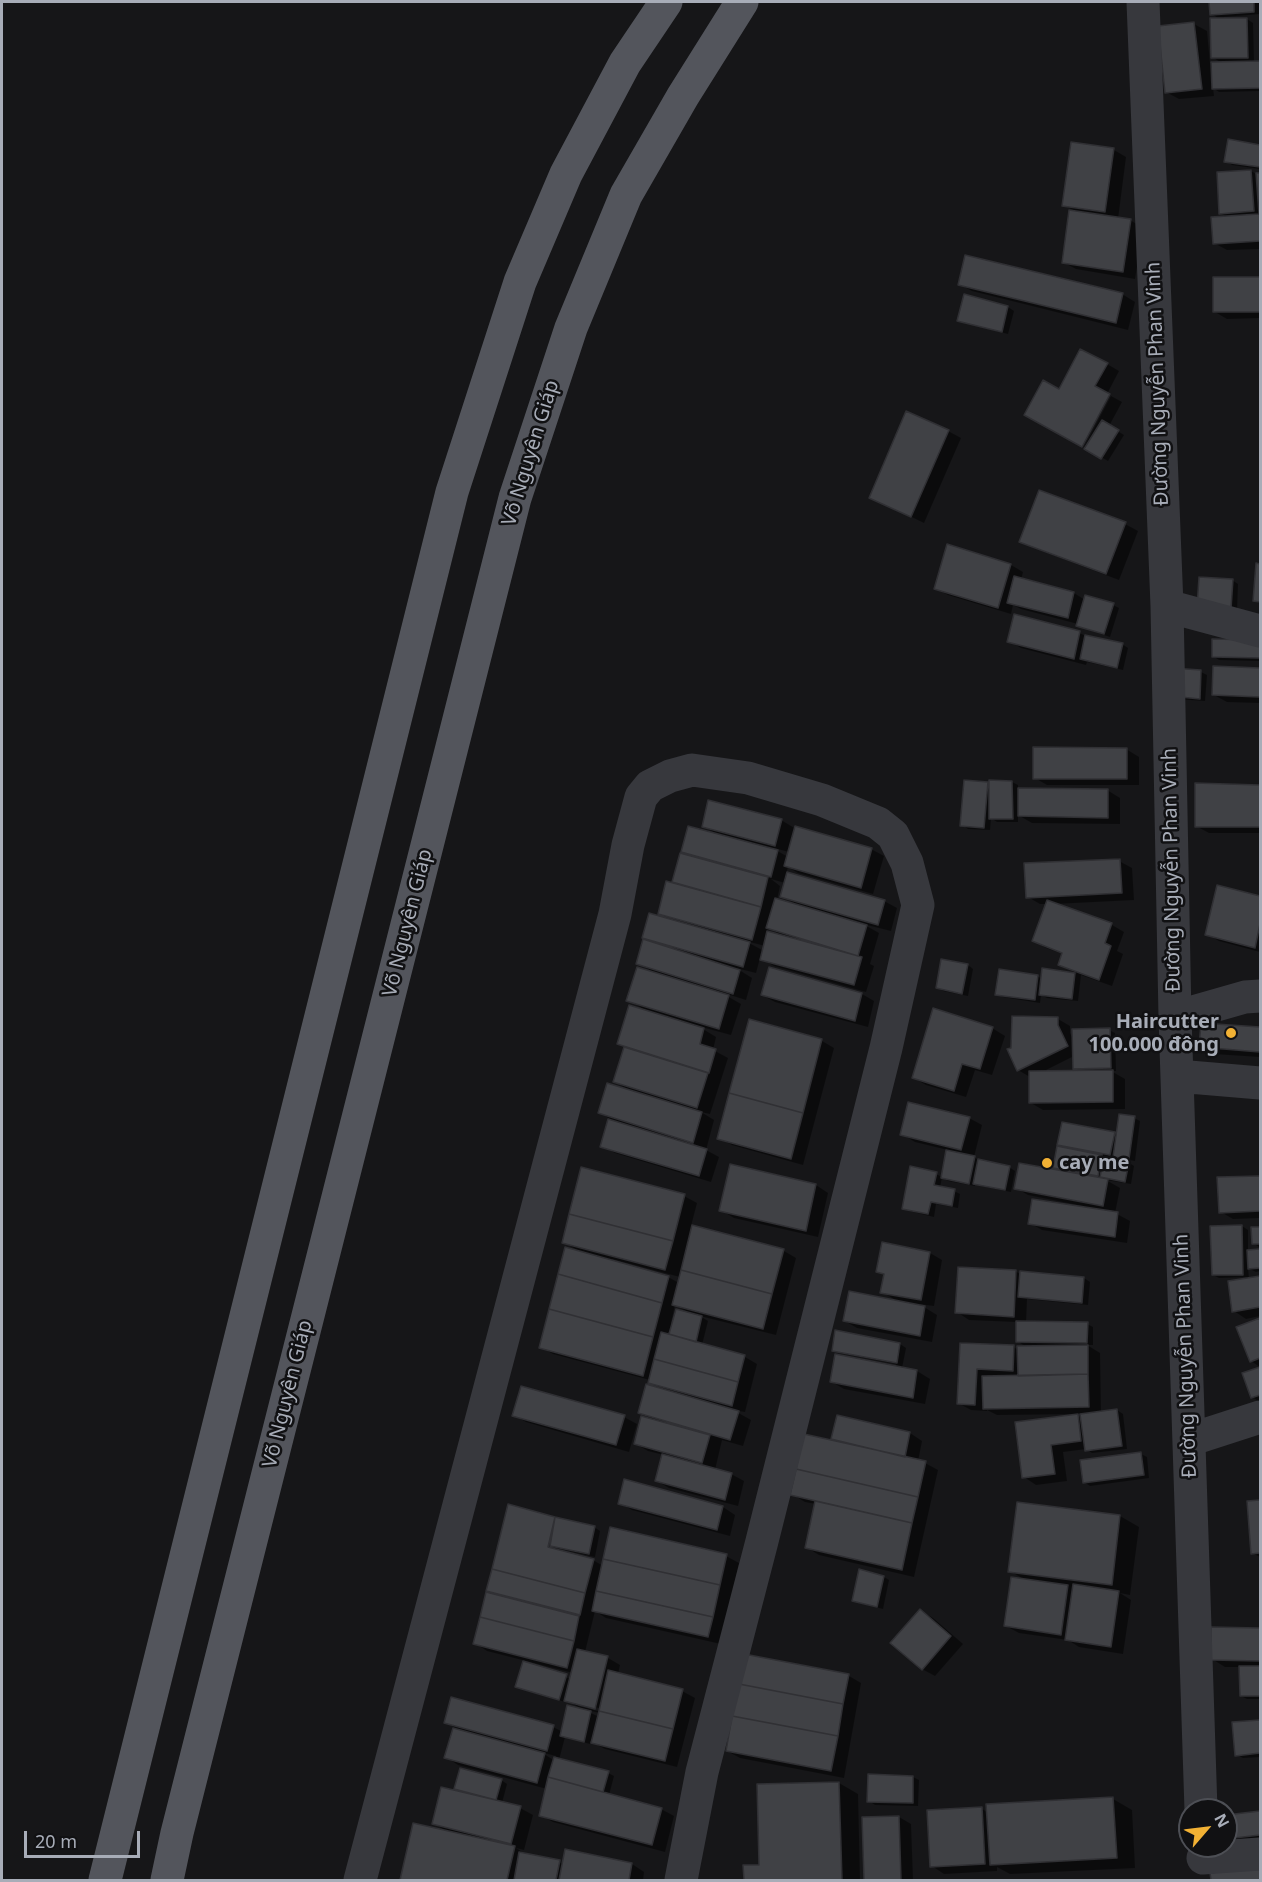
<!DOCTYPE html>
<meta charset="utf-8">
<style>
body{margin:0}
#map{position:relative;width:1262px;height:1882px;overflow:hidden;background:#161618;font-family:"Noto Sans",sans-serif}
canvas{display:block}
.frame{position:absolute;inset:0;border:3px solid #a8adb8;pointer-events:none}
.north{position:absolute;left:1178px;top:1798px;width:60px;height:60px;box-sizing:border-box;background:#111113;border:2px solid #4d4f55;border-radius:50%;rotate:62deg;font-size:16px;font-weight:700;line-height:24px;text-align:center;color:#a8adb8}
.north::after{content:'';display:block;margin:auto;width:21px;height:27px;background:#f2b134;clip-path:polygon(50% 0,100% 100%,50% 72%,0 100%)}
.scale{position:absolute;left:24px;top:1831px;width:116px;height:27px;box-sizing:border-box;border:3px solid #a8adb8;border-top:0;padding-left:8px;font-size:18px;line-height:21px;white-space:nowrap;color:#a8adb8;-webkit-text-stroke:4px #111113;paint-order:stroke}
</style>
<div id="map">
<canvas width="1262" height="1882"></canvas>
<div class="frame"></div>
<div class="north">N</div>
<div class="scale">20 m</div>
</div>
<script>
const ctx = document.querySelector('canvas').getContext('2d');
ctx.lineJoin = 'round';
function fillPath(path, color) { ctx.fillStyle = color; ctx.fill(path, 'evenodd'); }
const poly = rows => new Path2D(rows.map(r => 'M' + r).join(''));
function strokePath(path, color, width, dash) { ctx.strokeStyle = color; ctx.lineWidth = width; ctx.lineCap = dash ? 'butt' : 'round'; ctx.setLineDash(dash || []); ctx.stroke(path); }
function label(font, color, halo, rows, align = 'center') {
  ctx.font = font + ' "Noto Sans",sans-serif'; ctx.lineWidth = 5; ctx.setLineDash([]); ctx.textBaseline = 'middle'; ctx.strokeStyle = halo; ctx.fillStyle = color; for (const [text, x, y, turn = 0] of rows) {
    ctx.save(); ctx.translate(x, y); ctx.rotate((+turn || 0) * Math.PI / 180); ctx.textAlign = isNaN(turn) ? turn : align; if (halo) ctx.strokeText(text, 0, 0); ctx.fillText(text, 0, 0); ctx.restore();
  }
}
fillPath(poly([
 [1211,2,1259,2,1260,14,1224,17,1224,19,1247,19,1253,23,1254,62,1260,62,1260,91,1219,92,1213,88,1214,96,1179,99,1166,92,1194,24,1207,31,1210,63,1222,63,1212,57,1221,20,1212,14],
 [1229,141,1260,146,1260,169,1232,165,1226,161],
 [1072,143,1114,150,1126,157,1118,219,1130,220,1143,228,1135,279,1076,269,1063,262,1077,212,1064,205],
 [1251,171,1258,175,1260,174,1260,249,1227,250,1214,243,1229,218,1220,213],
 [1260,278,1260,318,1227,319,1215,312,1214,279],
 [959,284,1122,294,1135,302,1128,330,972,291],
 [1008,307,1014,311,1008,334,965,323,959,320],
 [1107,364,1119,371,1107,394,1060,391],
 [1111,396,1122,402,1109,426,1124,435,1108,461,1084,447],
 [948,431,961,438,924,523,871,497],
 [1040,492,1125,524,1138,531,1119,580,1034,548,1021,541],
 [1011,565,1023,572,1021,580,1074,593,1085,600,1113,605,1119,608,1110,637,1083,628,1078,624,1021,609,1013,605,1011,614,948,595,935,588],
 [1257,565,1260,565,1260,604,1255,600],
 [1200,579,1232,580,1238,584,1237,611],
 [1079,633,1086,636,1122,644,1128,648,1123,670,1087,662,1086,665,1021,648,1009,641],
 [1260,642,1260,661,1219,660,1213,656],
 [1215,667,1260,669,1260,703,1227,702,1214,695],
 [1201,672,1207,675,1205,701,1177,699],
 [1126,749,1139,757,1139,785,1047,785,1035,778],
 [1012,782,1018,785,1018,790,1107,790,1120,798,1120,824,1032,823,1018,815,1018,822,997,822,991,818,990,830,968,829,962,825,987,784,991,786],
 [1197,785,1260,786,1260,833,1209,833,1196,826],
 [781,820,796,829,871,849,884,856,873,894,798,873,788,867,786,874,884,901,897,908,891,931,863,924,879,933,870,964,874,966,866,992,774,966,760,958,756,973,736,968,752,978,746,1000,727,994,727,996,741,1004,731,1035,698,1026,716,1037,713,1050,728,1058,710,1114,701,1112,714,1120,706,1150,719,1157,711,1182,615,1153,602,1146,610,1119,599,1112,629,1090,615,1082,626,1048,619,1044,647,1011,628,1000,653,972,638,963,645,938,659,917,668,883,673,885,689,828,717,834,703,826],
 [774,848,789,852,788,857,774,849],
 [771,879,785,883,782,896,796,904,777,900,780,886],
 [769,928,782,936,768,933],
 [750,942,765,946,764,951,749,943],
 [1119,861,1132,868,1134,900,1054,904,1112,925,1124,932,1117,951,1123,954,1112,986,1081,975,1078,1001,1047,998,1041,995,1040,1003,1003,997,997,994,1037,976,1042,979,1043,970,1077,974,1060,964,1063,954,1046,948,1034,941,1047,904,1040,904,1028,897],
 [1218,887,1260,898,1260,952,1219,941,1207,934],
 [968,965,973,969,968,996,943,991,937,987],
 [770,968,862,994,874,1001,868,1027,775,1002,762,995],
 [1058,1019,1070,1026,1070,1033,1074,1041,1109,1030,1115,1033,1116,1071,1111,1071,1125,1079,1125,1109,1043,1110,1031,1103,1030,1077,1018,1070],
 [1074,1056,1075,1068,1081,1072,1040,1073],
 [750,1021,822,1041,834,1048,803,1165,732,1145,719,1138],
 [1202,1024,1260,1029,1260,1057,1214,1054,1201,1047],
 [992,1028,1005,1036,992,1075,975,1070,966,1097,926,1085,914,1078],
 [969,1118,982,1125,974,1157,981,1162,1009,1167,1015,1171,1011,1192,981,1186,975,1183,975,1186,948,1181,942,1177,940,1188,954,1191,960,1194,958,1208,936,1204,934,1217,909,1211,903,1208,936,1174,942,1177,948,1150,915,1142,902,1134],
 [1134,1118,1140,1121,1135,1161,1123,1159,1134,1166,1131,1184,1106,1180,1120,1188,1115,1213,1130,1221,1127,1243,1042,1230,1030,1223,1083,1208,1083,1206,1028,1195,1016,1188,1064,1172,1055,1167,1068,1149,1059,1144,1115,1134,1118,1136],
 [1116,1157,1125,1162,1116,1160],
 [731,1166,816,1185,828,1193,818,1237,734,1218,721,1210],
 [1260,1177,1260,1218,1233,1219,1221,1212,1219,1179],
 [684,1196,697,1203,691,1226,784,1251,796,1258,776,1335,700,1316,708,1321,702,1345,745,1357,757,1364,745,1412,733,1410,751,1420,743,1446,722,1440,715,1470,731,1474,744,1481,738,1506,669,1488,657,1481,664,1455,648,1451,636,1444,652,1419,640,1413,662,1389,650,1382,650,1380,553,1354,541,1347,581,1252,563,1242],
 [612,1259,680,1277,679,1283,668,1277,612,1262],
 [675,1305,688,1312,673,1324,671,1323],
 [668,1332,677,1337,667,1336],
 [1242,1226,1248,1230,1248,1252,1260,1251,1260,1271,1256,1272,1248,1268,1249,1279,1260,1277,1260,1316,1246,1319,1234,1311,1247,1277,1219,1278,1213,1275],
 [1260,1228,1260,1247,1259,1247,1253,1243,1252,1229],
 [883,1244,930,1253,942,1260,934,1306,919,1304,937,1315,932,1342,857,1328,845,1321,899,1302,882,1292,885,1275,878,1271],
 [1015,1271,1022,1275,1084,1278,1090,1282,1088,1305,1027,1299,1026,1323,1087,1324,1093,1327,1093,1345,1087,1345,1100,1353,1101,1412,1117,1410,1123,1414,1127,1449,1092,1453,1086,1449,1063,1452,1067,1481,1036,1485,1024,1477,1075,1414,1082,1418,1081,1414,997,1415,987,1410,987,1411,971,1410,958,1403,961,1345,1013,1347,1019,1350,1028,1348,1017,1341,1017,1322,969,1320,957,1312],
 [1260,1319,1260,1367,1251,1361,1238,1328],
 [900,1344,906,1348,902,1368,917,1371,930,1379,925,1404,844,1389,832,1382,895,1367,896,1364,839,1353,833,1350],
 [1260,1368,1260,1402,1252,1397,1244,1374],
 [522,1388,624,1417,637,1424,629,1452,526,1422,514,1415],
 [838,1417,910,1433,922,1441,918,1461,925,1463,938,1470,914,1577,819,1555,806,1547,816,1504,805,1502,792,1494,833,1441],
 [1141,1454,1147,1457,1149,1478,1090,1486,1084,1482],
 [625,1481,723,1507,735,1515,730,1536,632,1510,620,1503],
 [1249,1502,1260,1502,1260,1557,1252,1553],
 [1018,1503,1120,1516,1139,1527,1130,1595,1120,1593,1131,1600,1123,1654,1079,1647,1068,1640,1019,1633,1006,1626,1027,1581,1010,1571],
 [509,1506,594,1527,600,1531,595,1557,560,1549,559,1552,593,1560,603,1566,726,1556,739,1563,721,1644,606,1618,595,1611,585,1652,608,1658,620,1665,618,1674,682,1691,695,1698,677,1767,605,1749,590,1741,590,1744,565,1737,559,1760,608,1773,614,1776,609,1795,661,1809,674,1816,665,1852,553,1822,540,1815,547,1789,458,1765,446,1757,454,1727,445,1722,553,1727,563,1732,582,1709,566,1700,565,1702,523,1689,524,1663,571,1679,573,1673,487,1651,475,1643],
 [578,1703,603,1709,602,1712,578,1706],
 [587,1710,600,1713,599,1717,587,1711],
 [544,1753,556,1756,555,1761,544,1754],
 [884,1577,889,1580,883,1609,859,1603,853,1600],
 [921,1611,933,1618,963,1644,935,1676,922,1669],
 [1213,1629,1260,1629,1260,1699,1247,1699,1241,1696,1241,1667,1225,1667,1212,1659],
 [745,1656,849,1676,861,1683,844,1778,740,1758,727,1751],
 [1260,1721,1260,1757,1243,1758,1237,1755,1234,1724],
 [913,1777,919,1780,918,1806,875,1805,869,1801],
 [501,1780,507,1784,502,1803,520,1808,533,1815,524,1850,516,1848,527,1855,564,1864,566,1851,632,1864,644,1872,643,1880,401,1880,414,1824,448,1832,433,1823,462,1792,456,1789],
 [839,1783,858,1794,860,1880,745,1880,745,1867,761,1866,759,1785],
 [1113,1799,1132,1810,1135,1868,1010,1874,997,1867,997,1871,944,1874,932,1866,981,1808,988,1813],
 [1260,1812,1260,1843,1226,1842,1226,1816],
 [899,1817,911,1824,913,1880,866,1880,864,1818],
 [1260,1868,1260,1880,1213,1880,1212,1874]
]), '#0007');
const building = poly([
 [1209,2,1254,2,1254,12,1210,15,1209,2],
 [1210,18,1247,18,1248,58,1211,58,1210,18],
 [1194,22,1202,89,1165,93,1158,26,1194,22],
 [1260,61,1260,88,1212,89,1211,62,1260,61],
 [1228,139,1260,145,1260,167,1224,162,1228,139],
 [1071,142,1114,148,1105,212,1062,206,1071,142],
 [1251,170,1254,211,1219,214,1217,172,1251,170],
 [1256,173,1260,173,1260,241,1213,244,1211,217,1259,214,1256,173],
 [1069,210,1131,219,1123,272,1062,263,1069,210],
 [965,255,1123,293,1116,323,958,285,965,255],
 [1213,277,1260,277,1260,312,1213,312,1213,277],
 [964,294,1008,306,1002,332,957,321,964,294],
 [1080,349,1108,363,1095,386,1110,394,1082,447,1024,415,1043,380,1059,389,1080,349],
 [906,411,949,430,911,517,869,498,906,411],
 [1102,420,1119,430,1101,459,1084,449,1102,420],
 [1039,490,1126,522,1106,574,1019,542,1039,490],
 [947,544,1011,564,998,608,934,589,947,544],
 [1256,563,1260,564,1260,602,1253,601,1256,563],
 [1014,576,1074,592,1068,618,1007,603,1014,576],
 [1199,577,1233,579,1231,609,1197,607,1199,577],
 [1085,595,1114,603,1104,634,1076,626,1085,595],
 [1014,614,1080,631,1074,659,1007,642,1014,614],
 [1085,635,1123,643,1117,668,1080,659,1085,635],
 [1212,639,1260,640,1260,658,1212,657,1212,639],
 [1213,666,1260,668,1260,697,1212,695,1213,666],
 [1172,668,1201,670,1200,699,1170,696,1172,668],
 [1033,747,1127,748,1127,779,1033,779,1033,747],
 [964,780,988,782,984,828,960,826,964,780],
 [989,780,1012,781,1013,819,989,819,989,780],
 [1195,783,1260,785,1260,827,1195,827,1195,783],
 [1018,788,1108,789,1108,818,1018,816,1018,788],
 [708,800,782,819,775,846,702,827,708,800],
 [688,826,778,850,771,877,681,852,688,826],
 [795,826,872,848,861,888,784,866,795,826],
 [680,853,768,877,761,907,672,882,680,853],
 [1120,859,1122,893,1026,898,1024,863,1120,859],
 [787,872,885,900,878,925,780,897,787,872],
 [666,881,761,907,752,940,658,914,666,881],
 [1217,885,1260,896,1260,924,1255,948,1205,935,1217,885],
 [775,898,867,925,858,956,766,928,775,898],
 [1047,900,1112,923,1105,943,1111,946,1099,980,1058,965,1062,953,1032,941,1047,900],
 [649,913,750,942,743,967,642,938,649,913],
 [767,931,862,957,854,985,760,960,767,931],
 [643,939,740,970,733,994,636,964,643,939],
 [941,959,968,964,962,994,936,988,941,959],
 [637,967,729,995,719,1029,626,1001,637,967],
 [769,967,862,993,855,1021,761,995,769,967],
 [1042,968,1075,973,1072,999,1039,995,1042,968],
 [999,969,1038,975,1035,1000,995,995,999,969],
 [629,1005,704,1028,700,1044,716,1049,709,1073,617,1044,629,1005],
 [933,1008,993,1027,980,1069,962,1064,954,1091,912,1078,933,1008],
 [1012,1016,1058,1017,1058,1025,1068,1046,1017,1071,1007,1049,1011,1048,1012,1016],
 [749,1019,822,1039,803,1113,729,1093,749,1019],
 [1201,1023,1260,1027,1260,1052,1199,1047,1201,1023],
 [1110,1028,1111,1068,1073,1069,1072,1029,1110,1028],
 [624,1047,708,1073,697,1108,613,1082,624,1047],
 [1113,1070,1113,1102,1029,1103,1029,1071,1113,1070],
 [607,1083,702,1112,693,1143,598,1113,607,1083],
 [729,1093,803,1113,791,1159,717,1139,729,1093],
 [908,1102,970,1117,961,1150,900,1135,908,1102],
 [1119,1114,1135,1116,1129,1159,1113,1157,1119,1114],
 [608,1119,707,1149,699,1176,600,1147,608,1119],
 [1062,1122,1115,1132,1110,1155,1057,1145,1062,1122],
 [1057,1146,1102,1155,1098,1176,1053,1168,1057,1146],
 [946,1150,975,1156,969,1184,941,1178,946,1150],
 [1104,1157,1129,1162,1125,1182,1100,1177,1104,1157],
 [978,1159,1010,1166,1005,1190,973,1184,978,1159],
 [1019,1163,1108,1179,1103,1206,1014,1189,1019,1163],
 [730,1164,816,1184,806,1231,719,1211,730,1164],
 [910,1166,937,1172,934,1185,955,1189,952,1206,931,1202,928,1214,902,1209,910,1166],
 [581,1167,685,1194,673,1241,569,1214,581,1167],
 [1260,1176,1260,1211,1219,1213,1217,1177,1260,1176],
 [1032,1199,1118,1212,1115,1237,1028,1224,1032,1199],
 [569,1214,673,1241,665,1270,562,1243,569,1214],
 [692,1225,784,1249,772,1294,681,1270,692,1225],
 [1242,1225,1243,1275,1212,1275,1210,1226,1242,1225],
 [1251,1227,1260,1227,1260,1244,1252,1244,1251,1227],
 [882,1242,930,1252,921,1300,880,1293,884,1274,876,1272,882,1242],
 [565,1247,669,1276,662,1303,558,1274,565,1247],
 [1260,1249,1260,1268,1248,1269,1247,1250,1260,1249],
 [958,1267,1016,1270,1014,1317,955,1313,958,1267],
 [681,1270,772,1294,763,1329,672,1305,681,1270],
 [1020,1271,1084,1277,1082,1303,1018,1297,1020,1271],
 [558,1274,662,1303,653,1337,549,1309,558,1274],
 [1260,1276,1260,1307,1232,1312,1228,1281,1260,1276],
 [849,1291,925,1306,920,1336,843,1321,849,1291],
 [549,1309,653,1337,643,1376,539,1348,549,1309],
 [676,1309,702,1316,696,1342,669,1334,676,1309],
 [1260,1318,1260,1358,1250,1362,1236,1327,1260,1318],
 [1016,1321,1088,1322,1087,1343,1016,1342,1016,1321],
 [835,1330,900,1343,897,1363,832,1351,835,1330],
 [661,1332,745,1355,738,1382,654,1359,661,1332],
 [960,1343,1014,1345,1013,1371,977,1369,975,1405,957,1404,960,1343],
 [1088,1345,1088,1374,1018,1376,1017,1346,1088,1345],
 [835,1354,917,1370,913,1398,830,1382,835,1354],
 [654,1359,738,1382,732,1406,648,1383,654,1359],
 [1260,1367,1260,1395,1251,1398,1242,1373,1260,1367],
 [1088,1374,1089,1407,983,1409,982,1376,1088,1374],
 [646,1384,739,1411,730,1440,638,1413,646,1384],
 [521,1386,625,1415,616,1445,512,1416,521,1386],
 [1117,1409,1122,1446,1085,1451,1080,1414,1117,1409],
 [1078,1414,1081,1441,1051,1445,1055,1474,1022,1478,1015,1422,1078,1414],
 [837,1415,910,1432,905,1457,831,1439,837,1415],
 [641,1416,710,1435,702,1463,634,1444,641,1416],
 [804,1434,926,1461,918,1497,796,1469,804,1434],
 [1141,1452,1144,1475,1083,1483,1080,1460,1141,1452],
 [662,1454,732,1473,725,1500,655,1481,662,1454],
 [796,1469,918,1497,912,1523,790,1495,796,1469],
 [624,1479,723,1506,717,1530,618,1504,624,1479],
 [1260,1500,1260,1553,1251,1554,1247,1501,1260,1500],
 [815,1501,912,1523,902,1570,805,1548,815,1501],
 [1017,1502,1120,1515,1112,1585,1008,1572,1017,1502],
 [508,1504,555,1517,548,1547,594,1559,585,1593,492,1569,508,1504],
 [555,1517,595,1526,589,1554,550,1546,555,1517],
 [610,1527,727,1554,720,1585,603,1559,610,1527],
 [603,1559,720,1585,713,1617,596,1591,603,1559],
 [492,1569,585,1593,580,1615,486,1591,492,1569],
 [859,1569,884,1576,877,1607,852,1601,859,1569],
 [1011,1577,1068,1585,1061,1635,1004,1626,1011,1577],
 [1073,1584,1119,1591,1111,1647,1065,1640,1073,1584],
 [596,1591,713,1617,708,1637,592,1611,596,1591],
 [486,1592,579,1616,574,1641,480,1617,486,1592],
 [920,1609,951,1636,922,1670,890,1643,920,1609],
 [480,1617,574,1641,567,1668,473,1644,480,1617],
 [1211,1627,1260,1628,1260,1661,1211,1660,1211,1627],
 [577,1649,608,1656,595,1709,564,1701,577,1649],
 [744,1654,849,1674,843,1704,739,1684,744,1654],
 [523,1661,567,1674,559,1700,515,1687,523,1661],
 [1239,1666,1260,1666,1260,1696,1240,1696,1239,1666],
 [608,1670,683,1689,673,1729,599,1711,608,1670],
 [739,1684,843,1704,838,1736,732,1716,739,1684],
 [451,1697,554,1725,547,1751,444,1723,451,1697],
 [567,1705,591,1711,584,1742,560,1736,567,1705],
 [599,1711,673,1729,665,1761,591,1743,599,1711],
 [732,1716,838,1736,831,1771,726,1751,732,1716],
 [1260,1720,1260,1753,1235,1756,1232,1722,1260,1720],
 [453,1728,545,1753,537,1783,444,1758,453,1728],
 [554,1757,609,1771,603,1792,548,1777,554,1757],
 [460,1768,502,1779,496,1800,454,1789,460,1768],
 [868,1774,913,1776,913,1803,867,1802,868,1774],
 [548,1777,662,1808,652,1845,539,1816,548,1777],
 [839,1782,842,1880,744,1880,743,1865,759,1865,757,1784,839,1782],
 [441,1787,521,1806,511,1844,432,1824,441,1787],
 [1113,1797,1117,1858,990,1865,986,1804,1113,1797],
 [982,1807,985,1864,930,1867,927,1810,982,1807],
 [1260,1811,1260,1835,1226,1839,1226,1815,1260,1811],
 [899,1816,901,1880,864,1880,862,1817,899,1816],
 [413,1823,515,1846,507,1880,400,1880,413,1823],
 [565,1849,632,1863,629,1880,559,1880,565,1849],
 [519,1852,560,1860,556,1880,514,1880,519,1852],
 [1260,1867,1260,1880,1211,1880,1210,1873,1260,1867]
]);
fillPath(building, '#404145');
strokePath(building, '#303034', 1.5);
strokePath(poly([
 [1143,2,1167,606,1175,1017,1201,1810],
 [1167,606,1260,631],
 [1175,1017,1245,997,1260,996],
 [1177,1076,1260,1083],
 [1189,1440,1260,1417],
 [1203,1858,1260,1854],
 [360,1880,615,914,628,845,641,797,650,786,670,776,692,770,748,778,822,800,878,823,893,835,907,863,918,905,886,1048,761,1545,702,1772,681,1880]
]), '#37383d', 33);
strokePath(poly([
 [105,1880,452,492,520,282,566,174,625,63,666,2],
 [167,1880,177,1833,515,498,571,328,626,195,683,96,742,2]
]), '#53555c', 33);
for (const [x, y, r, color] of [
 [1231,1033,6,"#f2b134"],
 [1047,1163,6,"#f2b134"]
]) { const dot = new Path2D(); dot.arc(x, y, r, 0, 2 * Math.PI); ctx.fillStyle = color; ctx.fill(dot); strokePath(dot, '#111113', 2); }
label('20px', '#a8adb8', '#111113', [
 ["Đường Nguyễn Phan Vinh",1158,384,-92],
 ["Võ Nguyên Giáp",531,453,-73],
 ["Đường Nguyễn Phan Vinh",1172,870,-91],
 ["Võ Nguyên Giáp",408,923,-76],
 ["Đường Nguyễn Phan Vinh",1186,1356,-92],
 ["Võ Nguyên Giáp",288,1394,-76]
]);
label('bold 20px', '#a8adb8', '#111113', [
 ["Haircutter",1219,1022],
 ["100.000 đông",1219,1045],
 ["cay me",1059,1163,"left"]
], 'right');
</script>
